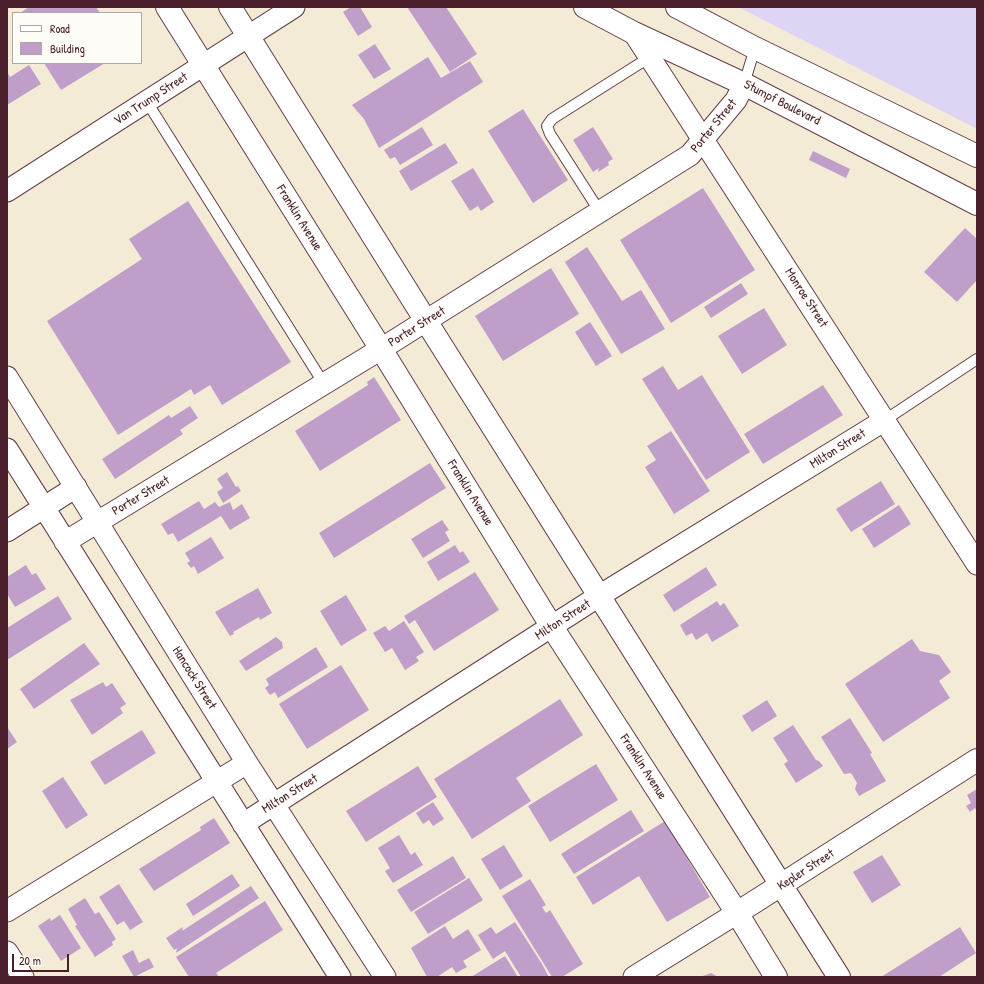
<!DOCTYPE html>
<style>
body{margin:0}
#map{position:relative;width:984px;height:984px;overflow:hidden;background:#f4ebd6;font-family:"Patrick Hand",sans-serif}
canvas{display:block}
.frame{position:absolute;inset:0;border:8px solid #4a1f2b;pointer-events:none}
.legend{position:absolute;left:12px;top:12px;width:130px;height:52px;box-sizing:border-box;background:#fdfcf7;border:1px solid #b5a4a5;margin:0;padding:5px 7px;list-style:none;font-size:12px;color:#4a1f2b}
.legend li{display:flex;align-items:center;gap:8px;height:20px}
.legend b{width:20px;border:1px solid #b5a4a5}
.scale{position:absolute;left:12px;top:954px;width:57px;height:18px;box-sizing:border-box;border:2px solid #4a1f2b;border-top:0;padding-left:5px;font-size:12px;line-height:14px;white-space:nowrap;color:#4a1f2b;-webkit-text-stroke:3px #fdfcf7;paint-order:stroke}
</style>
<div id="map">
<canvas width="984" height="984"></canvas>
<div class="frame"></div>
<ul class="legend">
<li><b style="height:5px;background:#fff"></b>Road</li>
<li><b style="height:11px;background:#bf9fc9"></b>Building</li>
</ul>
<div class="scale">20 m</div>
</div>
<script>
const ctx = document.querySelector('canvas').getContext('2d');
ctx.lineJoin = 'round';
function fillPath(path, color) { ctx.fillStyle = color; ctx.fill(path, 'evenodd'); }
const poly = rows => new Path2D(rows.map(r => 'M' + r).join(''));
function strokePath(path, color, width, dash) { ctx.strokeStyle = color; ctx.lineWidth = width; ctx.lineCap = dash ? 'butt' : 'round'; ctx.setLineDash(dash || []); ctx.stroke(path); }
function label(font, color, halo, rows, align = 'center') {
  ctx.font = font + ' "Patrick Hand",sans-serif'; ctx.lineWidth = 3.5; ctx.setLineDash([]); ctx.textBaseline = 'middle'; ctx.strokeStyle = halo; ctx.fillStyle = color; for (const [text, x, y, turn = 0] of rows) {
    ctx.save(); ctx.translate(x, y); ctx.rotate((+turn || 0) * Math.PI / 180); ctx.textAlign = isNaN(turn) ? turn : align; if (halo) ctx.strokeText(text, 0, 0); ctx.fillText(text, 0, 0); ctx.restore();
  }
}
fillPath(poly([
 [738,7,977,7,977,129]
]), '#ded5f5');
fillPath(poly([
 [29,7,96,7,100,13,20,13],
 [351,7,360,7,372,27,358,36,343,12],
 [407,7,446,7,477,54,450,72],
 [375,44,391,69,374,79,358,55],
 [428,57,441,78,470,61,483,82,379,148,364,119,352,105],
 [44,63,105,63,61,90],
 [29,65,41,84,7,105,7,72,10,77],
 [523,109,568,180,533,203,488,131],
 [422,127,433,145,400,165,395,157,390,159,384,150],
 [593,127,613,159,608,162,609,165,598,172,599,168,593,172,573,140],
 [445,143,458,163,411,191,399,171],
 [813,151,850,169,846,178,809,160],
 [473,168,494,202,481,211,478,206,470,211,451,181],
 [703,188,755,270,671,323,620,240],
 [188,201,291,362,222,405,210,385,194,395,191,389,118,435,47,321,142,259,129,239],
 [965,228,977,239,977,280,957,302,924,272],
 [587,247,622,301,641,290,665,329,621,354,565,262],
 [551,268,579,314,503,361,475,316],
 [741,283,748,294,711,318,704,307],
 [764,308,787,345,742,374,718,336],
 [590,322,612,356,596,366,575,332],
 [663,366,678,390,702,375,750,452,706,480,642,379],
 [374,377,401,420,320,471,295,431,368,385,367,382],
 [823,385,843,415,763,464,744,434],
 [190,406,198,418,180,430,183,434,115,479,102,459,169,415,171,418],
 [671,431,710,491,674,514,645,467,656,460,647,446],
 [430,463,446,488,334,558,319,533],
 [227,472,236,487,238,486,241,491,223,503,217,492,223,488,217,479],
 [881,481,895,504,851,532,836,509],
 [199,501,204,509,215,502,219,507,230,502,233,510,242,504,250,518,230,530,221,516,178,542,173,533,168,535,161,524],
 [899,505,911,524,874,548,862,529],
 [442,520,449,530,445,532,450,541,423,558,411,539],
 [211,537,224,558,198,574,194,566,191,568,187,563,190,561,185,553],
 [455,545,460,553,463,551,470,562,438,581,427,562],
 [26,565,32,575,36,573,46,589,15,607,7,594,7,577],
 [706,567,717,585,674,612,663,595],
 [475,572,499,610,434,651,415,620,409,624,404,616],
 [258,588,272,613,260,620,259,617,233,632,234,634,230,636,215,612],
 [346,595,367,630,341,646,320,611],
 [58,596,72,619,7,660,7,628],
 [717,601,720,606,724,603,739,626,712,642,707,633,696,640,692,633,686,636,680,625],
 [404,621,424,652,416,657,419,661,405,670,392,648,385,652,373,633,385,626,389,631],
 [276,637,282,642,283,648,246,671,239,661],
 [912,639,920,651,939,655,951,672,939,681,950,698,883,742,845,684],
 [84,643,100,664,34,709,20,689],
 [316,647,328,667,278,698,275,692,270,695,265,688,269,685,266,679],
 [341,665,369,710,307,749,279,704],
 [103,682,106,687,112,683,126,704,120,708,123,713,92,735,70,700],
 [560,699,583,735,516,778,531,801,472,839,434,779],
 [767,700,777,716,752,732,742,716],
 [850,718,872,753,870,754,886,781,859,796,855,789,857,783,851,773,844,774,821,737],
 [793,725,816,760,819,761,823,766,796,783,784,764,788,761,773,738],
 [7,727,17,742,7,749],
 [142,730,156,753,105,785,90,762],
 [596,764,618,800,550,842,528,806],
 [418,766,437,797,366,842,346,811],
 [63,777,88,815,66,829,42,791],
 [977,789,977,812,975,808,970,812,966,806,971,803,967,795],
 [433,802,444,819,433,826,429,820,423,824,416,813],
 [631,810,644,831,574,874,561,854],
 [214,818,230,843,154,891,139,869,201,830,200,827],
 [665,821,710,897,667,922,639,876,593,905,576,877],
 [399,835,411,855,415,852,423,865,393,883,385,871,390,868,378,848],
 [504,845,523,876,500,890,481,859],
 [882,855,901,885,872,903,853,872],
 [453,856,466,878,411,912,397,890],
 [232,874,240,886,193,916,186,904],
 [469,878,483,900,428,934,414,912],
 [530,879,546,905,542,907,546,913,550,910,583,964,562,977,552,977,502,896],
 [119,884,143,922,130,930,124,921,117,925,99,897],
 [251,886,259,898,176,953,177,948,174,950,166,938,183,927,182,931],
 [85,898,95,914,99,912,116,939,112,942,113,945,95,957,75,926,77,925,68,909],
 [265,901,283,930,216,973,219,977,189,977,176,957],
 [60,915,81,948,61,961,38,926,50,918,51,921],
 [515,922,542,964,549,977,521,977,505,951,493,959,478,935,491,927,496,934],
 [445,926,453,939,468,929,481,950,463,961,467,967,456,973,452,967,437,977,427,977,411,948],
 [960,927,976,953,939,977,881,977],
 [133,950,139,963,149,958,154,967,134,977,122,956],
 [505,956,518,977,471,977],
 [711,973,718,977,700,977]
]), '#bf9fc9');
const service = poly([
 [744,84,755,48],
 [147,102,324,384],
 [600,212,550,134,547,126,552,119,650,57],
 [885,420,977,359]
]);
const minor = poly([
 [634,33,977,564],
 [7,191,294,7],
 [7,377,247,763,385,977],
 [7,449,340,977],
 [7,531,76,487],
 [65,542,381,349,690,155,736,100,744,84],
 [243,824,599,596,885,420],
 [7,911,247,763],
 [7,952,23,977],
 [634,977,737,913]
]);
const secondary = poly([
 [167,7,381,349,552,627,737,913,776,977],
 [230,7,426,321,839,977],
 [585,7,634,33,744,84,977,204],
 [677,7,755,48,977,156],
 [737,913,977,760]
]);
strokePath(service, '#643e45', 12);
strokePath(minor, '#643e45', 23);
strokePath(secondary, '#643e45', 24);
strokePath(service, '#fff', 10);
strokePath(minor, '#fff', 21);
strokePath(secondary, '#fff', 22);
label('13px', '#4a1f2b', '#fdfcf7', [
 ["Van Trump Street",151,99,-33],
 ["Stumpf Boulevard",782,103,27],
 ["Porter Street",714,126,-51],
 ["Franklin Avenue",299,218,58],
 ["Monroe Street",806,298,57],
 ["Porter Street",417,327,-32],
 ["Milton Street",838,449,-32],
 ["Franklin Avenue",470,493,58],
 ["Porter Street",141,496,-31],
 ["Milton Street",563,620,-33],
 ["Hancock Street",194,678,58],
 ["Franklin Avenue",643,767,57],
 ["Milton Street",290,794,-32],
 ["Kepler Street",806,870,-33]
]);
</script>
